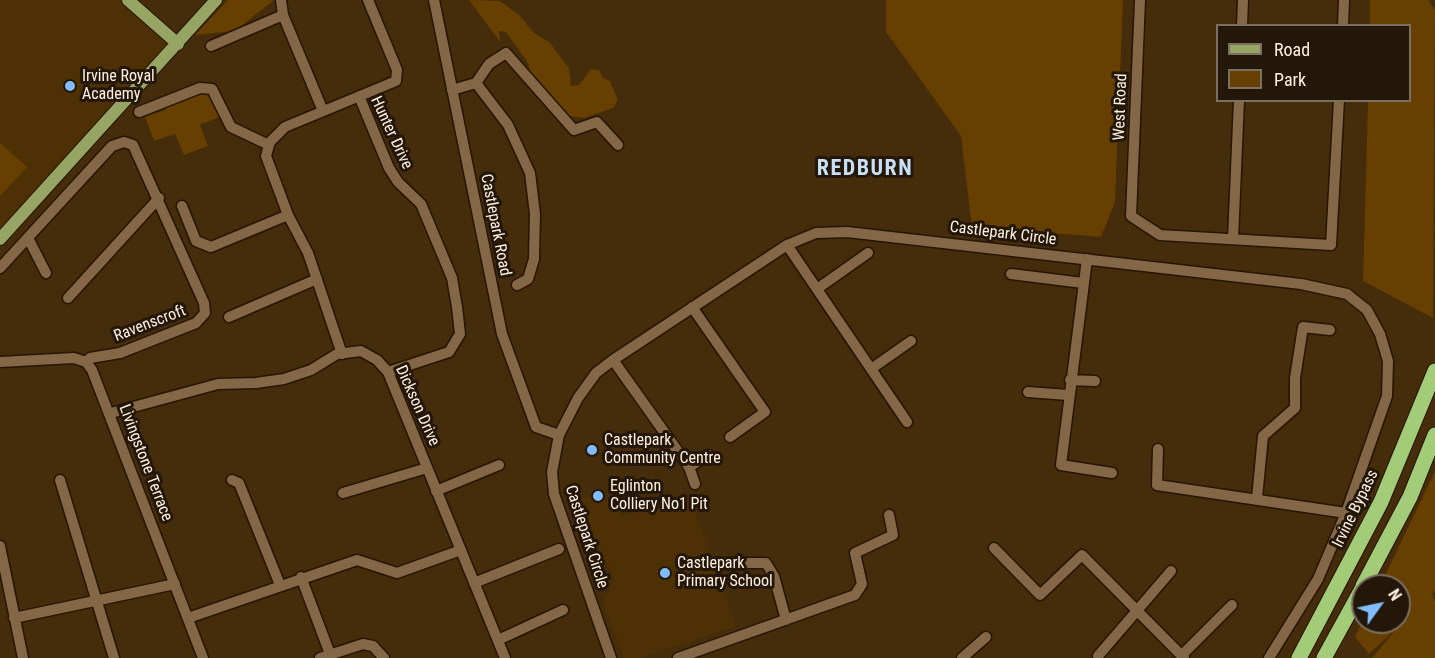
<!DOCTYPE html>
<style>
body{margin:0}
#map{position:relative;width:1435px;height:658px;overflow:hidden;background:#452c0a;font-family:"Roboto Condensed",sans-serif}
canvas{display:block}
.legend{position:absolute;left:1216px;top:24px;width:195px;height:78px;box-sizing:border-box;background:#23170a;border:2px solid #7b6f61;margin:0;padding:8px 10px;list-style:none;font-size:18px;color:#fff2e3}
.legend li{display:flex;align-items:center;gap:12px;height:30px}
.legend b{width:30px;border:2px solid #7b6f61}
.north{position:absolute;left:1351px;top:574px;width:60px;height:60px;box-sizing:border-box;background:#23170a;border:2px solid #7b6f61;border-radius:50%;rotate:57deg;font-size:16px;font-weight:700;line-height:24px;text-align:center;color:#fff2e3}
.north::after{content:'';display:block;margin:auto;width:21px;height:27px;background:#81bdfa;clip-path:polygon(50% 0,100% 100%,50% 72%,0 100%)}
</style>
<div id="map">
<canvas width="1435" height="658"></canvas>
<ul class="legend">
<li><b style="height:8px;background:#96a464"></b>Road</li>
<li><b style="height:16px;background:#663f01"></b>Park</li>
</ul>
<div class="north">N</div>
</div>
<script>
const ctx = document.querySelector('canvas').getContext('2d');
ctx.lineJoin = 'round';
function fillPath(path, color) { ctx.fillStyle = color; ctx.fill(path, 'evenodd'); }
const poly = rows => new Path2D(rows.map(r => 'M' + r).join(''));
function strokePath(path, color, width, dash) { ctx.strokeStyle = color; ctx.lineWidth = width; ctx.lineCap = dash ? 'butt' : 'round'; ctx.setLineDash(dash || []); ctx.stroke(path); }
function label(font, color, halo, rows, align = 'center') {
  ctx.font = font + ' "Roboto Condensed",sans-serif'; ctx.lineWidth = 6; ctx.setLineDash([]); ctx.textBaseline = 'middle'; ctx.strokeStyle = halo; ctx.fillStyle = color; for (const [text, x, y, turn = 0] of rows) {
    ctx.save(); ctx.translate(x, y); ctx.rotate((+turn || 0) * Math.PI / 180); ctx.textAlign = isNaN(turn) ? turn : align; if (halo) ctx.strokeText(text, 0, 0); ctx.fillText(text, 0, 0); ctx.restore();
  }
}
fillPath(poly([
 [0,0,127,0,178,44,0,240],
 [588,496,613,502,623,516,690,496,736,626,640,658,624,658,603,603,614,580,610,567,590,550,585,556,572,504]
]), '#4e3005');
fillPath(poly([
 [228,0,274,0,235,31,195,35],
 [469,0,500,1,519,15,534,33,549,42,569,68,571,86,579,85,591,69,599,70,603,78,610,81,618,100,613,108,584,118,569,116,530,71,528,63,506,32,499,31,500,42],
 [886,0,1123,0,1115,202,1101,237,972,227,961,136,886,32],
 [1370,0,1428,0,1435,10,1433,318,1363,281,1368,101,1410,100,1410,26,1370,25],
 [206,90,212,95,221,116,200,125,208,146,184,155,175,134,154,141,145,117,165,110,167,105],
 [0,143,27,167,0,196],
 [1435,471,1435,591,1432,594,1435,602,1435,658,1372,658,1397,628,1369,654,1355,637,1363,620,1399,622,1399,586,1380,586]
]), '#663f01');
const minor = poly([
 [281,0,283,15,323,111],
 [434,0,502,334,536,427,559,435],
 [1140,0,1131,216,1160,235,1331,245,1339,100],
 [1242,26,1243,0],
 [1343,26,1344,0],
 [211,46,283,15],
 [476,83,489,64,506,53,574,130,597,122,618,145],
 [452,90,476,83,508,125,530,173,535,214,534,259,528,279,517,285],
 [359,96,389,168,398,182,421,204,452,278,457,307,460,334,449,352,388,372],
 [139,112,200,88,212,89,231,127,269,145],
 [182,206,196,241,211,247,288,215],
 [28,238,46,273],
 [1233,239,1239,100],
 [787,245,907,422],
 [1087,259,1061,465,1112,473],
 [0,268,112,146,124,142,133,145,204,303,205,313,196,323,120,353,90,358,86,362],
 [1011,274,1083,283],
 [817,289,868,253],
 [68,298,159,198],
 [692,307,765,412,730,437],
 [229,317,317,279],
 [342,354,308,253,288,215,266,156,270,142,285,127,396,81,397,70,368,0],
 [613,360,689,467,695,484],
 [0,362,74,358,86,362,92,370,203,658],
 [871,369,911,341],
 [1070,380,1095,381],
 [1028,392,1068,395],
 [111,413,218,384,256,383,284,379,311,370,337,354,361,351,377,360,388,372,505,658],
 [1158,449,1157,485,1346,513],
 [689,467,709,455],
 [60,480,114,658],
 [232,480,239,483,280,585],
 [436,491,499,465],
 [343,493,427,468],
 [1257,498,1263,436,1295,408,1295,378,1303,327,1330,330],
 [0,546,23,658],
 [994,548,1040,595,1082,555,1184,658],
 [746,563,766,563,774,576,786,620],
 [301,577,330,654],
 [474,583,559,549],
 [14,618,175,584],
 [188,618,357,560,397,573,461,550],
 [498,640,563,610],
 [1182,655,1232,605],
 [1098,656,1171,571],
 [320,658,363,644,373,646,384,658],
 [611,658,554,494,552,472,559,435,578,398,596,373,613,360,787,245,816,233,847,232,1301,284,1347,294,1367,310,1380,334,1388,361,1387,396,1346,513,1318,579,1269,658],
 [678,658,855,595,862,584,855,553,893,535,889,515],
 [962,658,986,637]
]);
const major = poly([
 [128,0,178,44],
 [0,239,216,0]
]);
const highway = poly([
 [1363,586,1410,497,1435,435],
 [1299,658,1381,502,1435,371],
 [1324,658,1363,587]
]);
strokePath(minor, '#271500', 13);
strokePath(major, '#271500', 14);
strokePath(highway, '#271500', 17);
strokePath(minor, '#836746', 10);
strokePath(major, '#96a464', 12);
strokePath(highway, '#a3cc78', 15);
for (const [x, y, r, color] of [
 [70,86,6,"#81bdfa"],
 [592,450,6,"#81bdfa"],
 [598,496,6,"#81bdfa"],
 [665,573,6,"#81bdfa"]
]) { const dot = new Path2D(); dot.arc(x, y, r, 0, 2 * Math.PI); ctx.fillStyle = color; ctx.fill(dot); strokePath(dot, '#23170a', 2); }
label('16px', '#fff2e3', '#23170a', [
 ["Irvine Royal",82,77],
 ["Academy",82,95],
 ["Castlepark",604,441],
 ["Community Centre",604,459],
 ["Eglinton",610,487],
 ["Colliery No1 Pit",610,505],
 ["Castlepark",677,564],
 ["Primary School",677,582]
], 'left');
label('16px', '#fff2e3', '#23170a', [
 ["West Road",1121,107,-88],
 ["Hunter Drive",391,133,65],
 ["Castlepark Road",495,225,79],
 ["Castlepark Circle",1003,234,7],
 ["Ravenscroft",150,324,-21],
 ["Dickson Drive",417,406,66],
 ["Livingstone Terrace",145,463,69],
 ["Irvine Bypass",1356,509,-64],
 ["Castlepark Circle",586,537,72]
]);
ctx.letterSpacing = '1.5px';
label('bold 22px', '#c8dff6', '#23170a', [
 ["REDBURN",865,169]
]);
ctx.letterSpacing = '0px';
</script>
